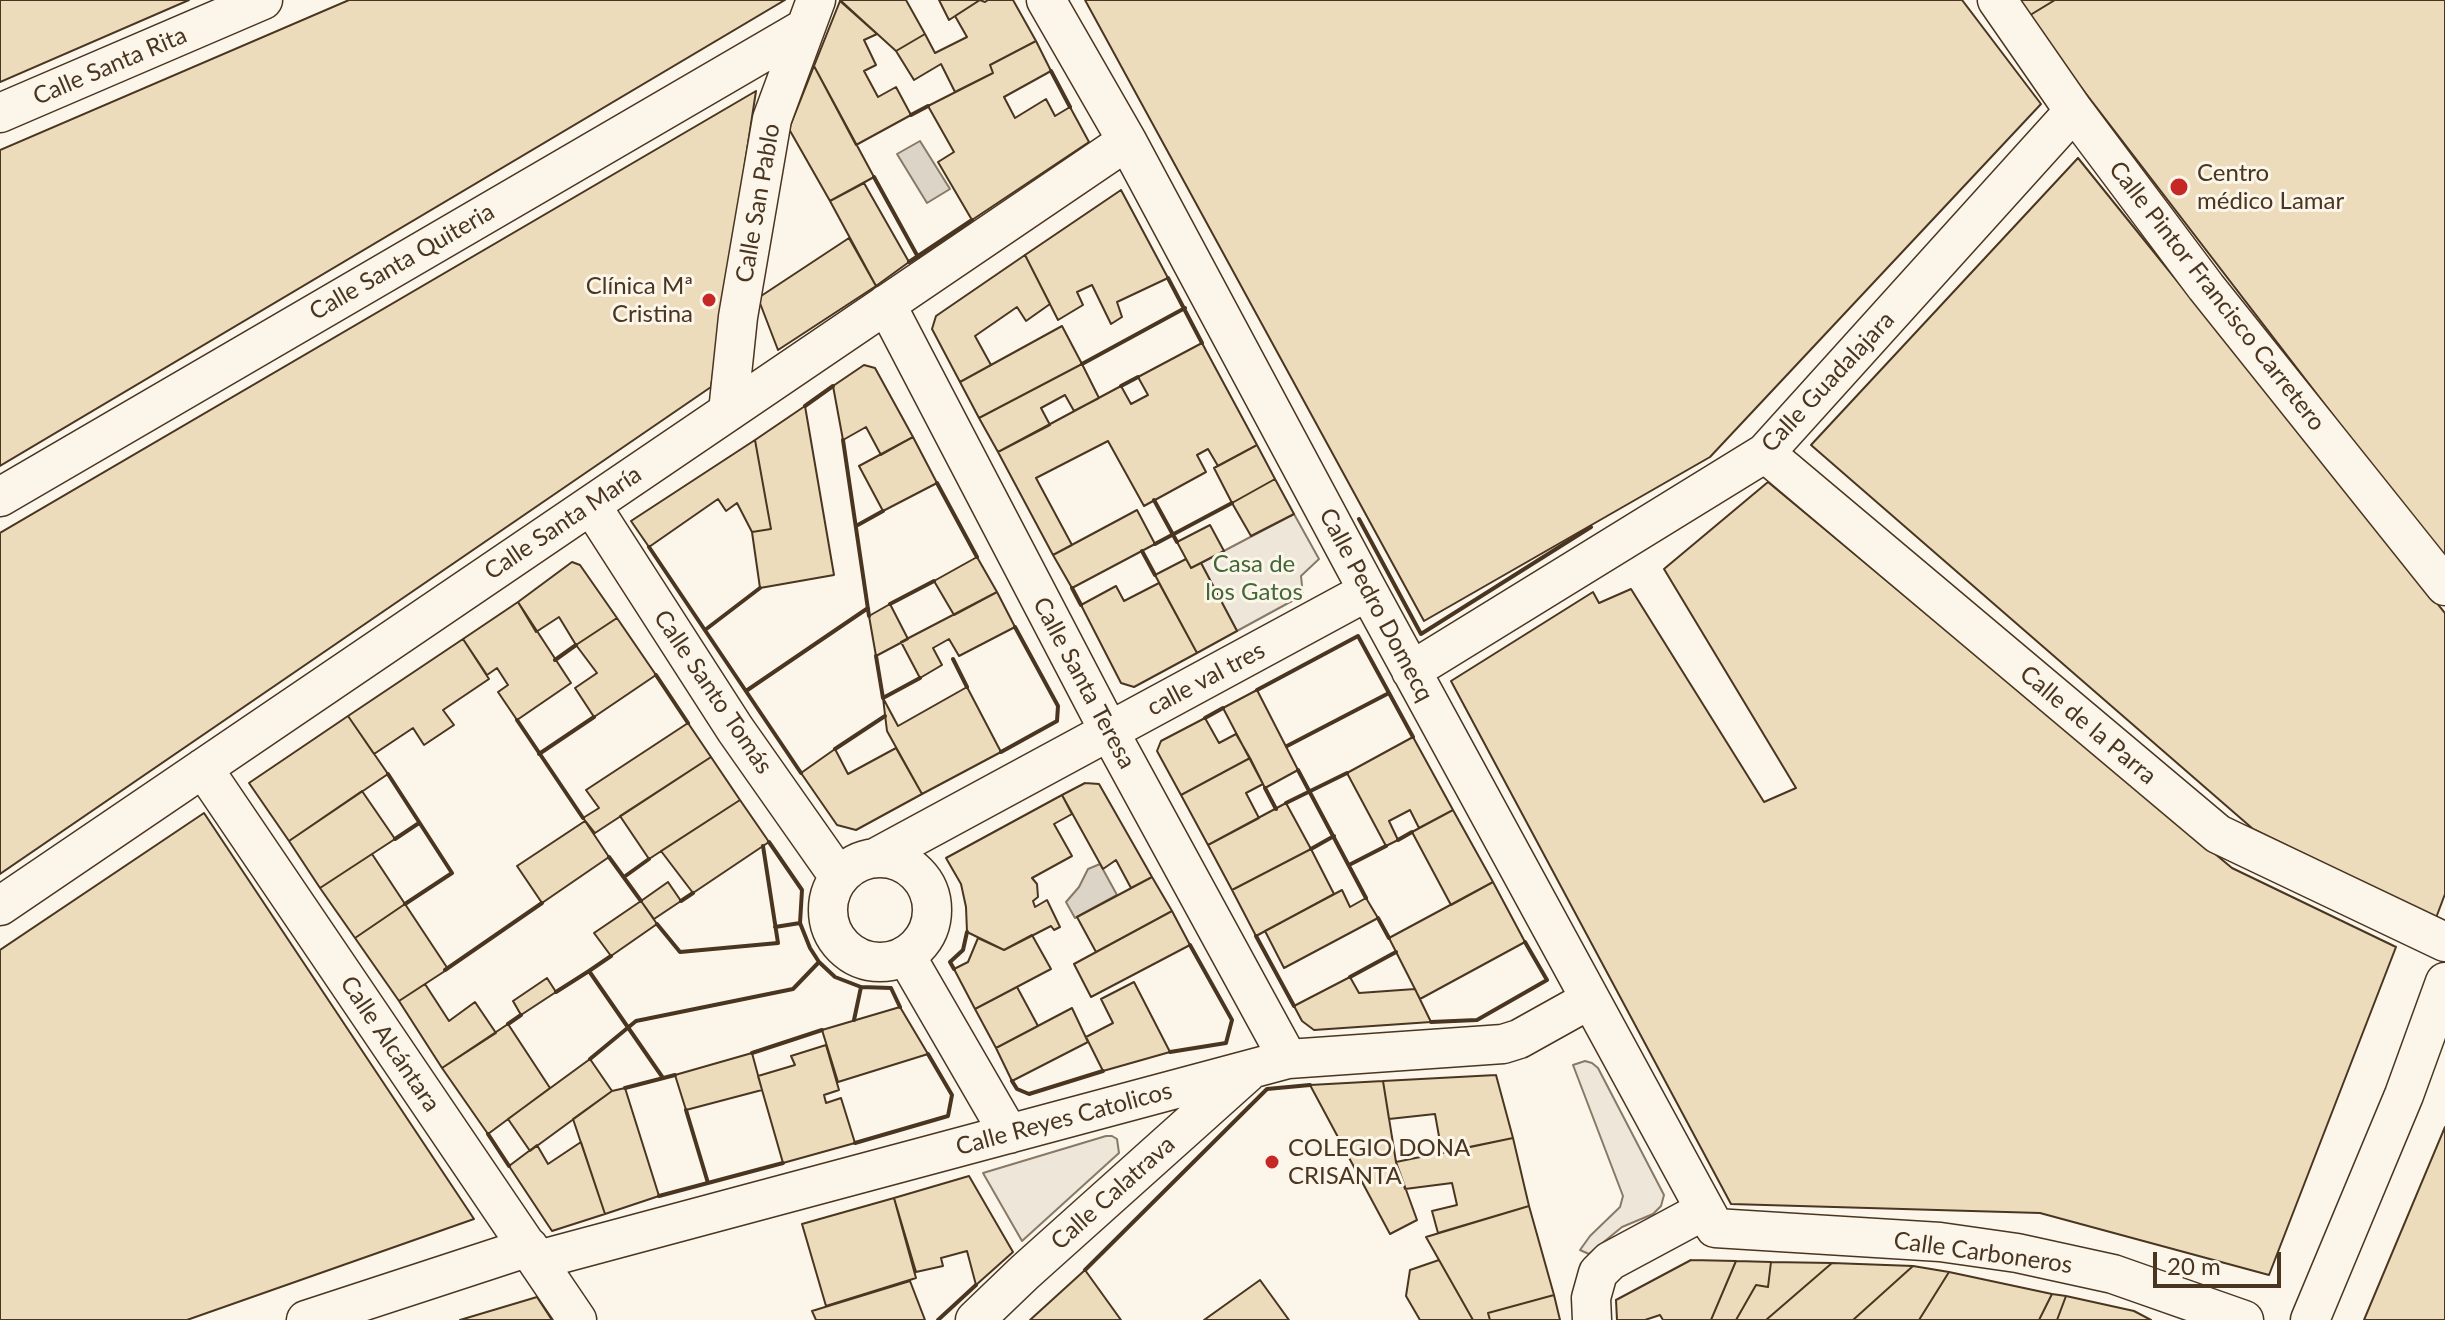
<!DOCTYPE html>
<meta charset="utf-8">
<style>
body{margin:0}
#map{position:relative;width:2445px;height:1320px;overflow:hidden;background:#fbf6e9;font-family:Lato,sans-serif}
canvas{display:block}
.scale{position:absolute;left:2153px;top:1252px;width:128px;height:36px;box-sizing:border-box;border:4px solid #4a3520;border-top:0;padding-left:10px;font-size:24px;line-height:28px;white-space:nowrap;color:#4a3520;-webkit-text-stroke:6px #fbf6e9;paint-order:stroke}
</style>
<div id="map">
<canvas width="2445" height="1320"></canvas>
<div class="scale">20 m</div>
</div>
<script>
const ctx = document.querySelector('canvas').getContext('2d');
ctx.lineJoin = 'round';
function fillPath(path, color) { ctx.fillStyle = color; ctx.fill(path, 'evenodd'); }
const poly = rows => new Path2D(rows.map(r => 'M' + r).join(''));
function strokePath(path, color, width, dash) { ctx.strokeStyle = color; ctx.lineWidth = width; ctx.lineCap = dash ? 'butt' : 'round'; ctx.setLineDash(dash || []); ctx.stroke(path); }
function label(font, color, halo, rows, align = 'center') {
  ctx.font = font + ' Lato,sans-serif'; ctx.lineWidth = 6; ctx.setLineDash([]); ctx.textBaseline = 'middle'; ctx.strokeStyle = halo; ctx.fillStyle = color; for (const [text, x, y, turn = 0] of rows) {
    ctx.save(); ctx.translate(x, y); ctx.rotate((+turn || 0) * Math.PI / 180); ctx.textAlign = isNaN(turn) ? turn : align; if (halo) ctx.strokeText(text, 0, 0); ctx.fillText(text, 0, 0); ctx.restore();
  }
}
const green = poly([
 [1294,514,1319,559,1301,576,1303,595,1237,631,1201,563,1294,514],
 [1585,1061,1592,1063,1598,1068,1664,1195,1661,1206,1653,1214,1622,1227,1589,1254,1580,1250,1590,1236,1620,1207,1623,1196,1573,1065,1585,1061],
 [1106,1136,1112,1136,1117,1139,1119,1153,1022,1241,983,1173,1106,1136]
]);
fillPath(green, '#ede6d9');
strokePath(green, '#887966', 2);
const water = poly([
 [920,141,950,189,927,203,897,154,920,141],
 [1100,864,1117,895,1075,918,1066,902,1079,887,1088,869,1100,864]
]);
fillPath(water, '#dcd4c6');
strokePath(water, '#887966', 2);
const building = poly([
 [0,0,189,0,0,82,0,0],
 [349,0,785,0,0,466,0,150,349,0],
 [840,0,906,0,925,34,896,51,840,0],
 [939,0,980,0,949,20,939,0],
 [980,0,985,2,988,0,1013,0,1036,41,990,65,993,73,955,92,941,64,914,80,896,51,925,34,935,53,967,37,955,16,980,0],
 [1085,0,1962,0,2041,104,1710,457,1424,621,1085,0],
 [2015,0,2055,0,2027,17,2015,0],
 [2055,0,2445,0,2445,561,2027,17,2055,0],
 [840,1,877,34,864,40,876,65,864,71,878,97,896,87,911,115,856,145,814,66,840,1],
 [1036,41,1051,71,1004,97,1015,118,1046,99,1055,116,1070,107,1089,142,972,220,938,162,954,152,928,106,993,73,990,65,1036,41],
 [814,66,874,177,830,201,789,129,814,66],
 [756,91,711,387,0,874,0,533,756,91],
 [2078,158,2445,613,2445,894,2436,918,2253,829,1811,445,2078,158],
 [864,183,909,262,876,286,830,201,864,183],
 [1121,190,1168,278,1117,302,1122,317,1111,324,1092,285,1077,292,1083,305,1058,320,1025,255,1121,190],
 [849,238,876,286,778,350,758,298,849,238],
 [1025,255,1050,304,1026,321,1017,307,975,336,991,365,960,382,932,329,936,316,1025,255],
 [1062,326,1082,364,979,418,960,382,1062,326],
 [1202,343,1257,445,1218,466,1208,449,1197,455,1206,472,1144,506,1108,441,1036,478,1072,545,1053,555,998,452,1121,386,1131,404,1148,395,1138,377,1202,343],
 [1082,364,1099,398,1074,411,1065,395,1041,408,1050,425,998,452,979,418,1082,364],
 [864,365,875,368,913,437,881,455,866,427,843,440,833,386,864,365],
 [805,406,834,575,760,588,752,532,771,529,755,440,805,406],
 [913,437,937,483,883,511,859,466,913,437],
 [755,440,771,529,752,532,737,503,726,511,718,499,649,547,631,521,755,440],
 [1257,445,1275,479,1232,503,1214,468,1257,445],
 [1275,479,1294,514,1251,536,1232,503,1275,479],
 [1768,482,2232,868,2396,947,2269,1275,2040,1213,1731,1204,1451,681,1593,592,1599,603,1631,589,1764,802,1796,788,1664,569,1768,482],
 [1137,510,1155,544,1072,588,1053,555,1137,510],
 [1210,525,1224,551,1191,568,1177,542,1210,525],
 [977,557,997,592,954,615,934,581,977,557],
 [1186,559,1191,568,1201,563,1237,631,1197,653,1155,575,1186,559],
 [572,562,580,565,617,618,576,645,559,617,536,632,518,602,572,562],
 [1159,583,1197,653,1134,687,1121,683,1081,605,1116,586,1124,601,1159,583],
 [997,592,1015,627,959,656,949,639,933,648,942,665,920,678,901,642,997,592],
 [518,602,571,683,517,720,498,692,508,685,497,668,487,675,463,639,518,602],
 [890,604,908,639,876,656,869,616,890,604],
 [617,618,656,675,594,717,575,688,597,673,576,645,617,618],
 [463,639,489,679,443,710,454,725,424,745,413,728,374,754,348,716,463,639],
 [967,687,1001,752,922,794,887,731,883,698,898,726,967,687],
 [1257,690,1298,770,1265,788,1223,708,1257,690],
 [348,716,388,774,289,841,249,783,348,716],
 [1205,718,1219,743,1236,734,1250,758,1181,795,1157,751,1161,741,1205,718],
 [688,723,711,757,595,833,583,818,599,808,586,790,688,723],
 [1413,737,1453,810,1419,828,1410,810,1389,821,1398,840,1386,846,1347,773,1413,737],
 [896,748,922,794,856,830,837,825,801,773,835,749,848,774,896,748],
 [711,757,740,800,649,859,620,816,711,757],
 [1250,758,1263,784,1246,793,1259,818,1208,845,1181,795,1250,758],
 [1085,783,1099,784,1152,877,1131,888,1116,860,1103,869,1062,795,1085,783],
 [362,791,395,839,320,888,289,841,362,791],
 [1062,795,1072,814,1054,824,1072,856,1032,878,1037,884,1038,897,1033,901,1035,907,1047,900,1060,927,1054,930,1051,926,1004,950,967,932,966,907,961,884,946,858,1062,795],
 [740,800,769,842,693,893,661,851,740,800],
 [1286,803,1311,849,1232,890,1208,845,1286,803],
 [1453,810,1493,882,1451,905,1412,832,1453,810],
 [204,813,474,1219,187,1320,0,1320,0,950,204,813],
 [585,821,609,857,542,903,517,866,585,821],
 [1311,849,1334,894,1256,936,1232,890,1311,849],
 [372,854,405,904,355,938,320,888,372,854],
 [1152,877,1172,911,1096,952,1077,917,1152,877],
 [668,882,681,901,654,919,641,901,668,882],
 [1493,882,1525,942,1420,999,1389,938,1493,882],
 [1342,890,1350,907,1366,898,1378,918,1284,968,1265,931,1342,890],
 [641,901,657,924,611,956,594,933,641,901],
 [405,904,448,969,399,1001,355,938,405,904],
 [1172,911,1190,945,1091,997,1074,964,1172,911],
 [1032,935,1051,969,975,1009,954,969,968,962,978,938,1004,950,1032,935],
 [1350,977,1359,993,1415,989,1431,1022,1314,1030,1302,1021,1294,1006,1350,977],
 [547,978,556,992,521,1015,513,1001,547,978],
 [1134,982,1170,1052,1103,1071,1086,1037,1113,1023,1101,999,1134,982],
 [425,984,449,1021,475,1002,496,1033,442,1068,399,1001,425,984],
 [1017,987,1038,1026,996,1048,975,1009,1017,987],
 [900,1007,928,1054,838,1082,822,1030,900,1007],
 [1072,1008,1088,1042,1012,1081,996,1048,1072,1008],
 [508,1024,550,1088,488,1134,442,1068,508,1024],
 [826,1045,839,1090,824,1095,826,1103,841,1098,855,1143,783,1163,758,1076,795,1065,791,1056,826,1045],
 [752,1053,762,1090,686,1110,675,1075,752,1053],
 [590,1059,612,1091,530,1151,508,1119,590,1059],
 [1496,1075,1513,1138,1442,1153,1435,1114,1389,1119,1383,1081,1496,1075],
 [1383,1081,1396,1162,1417,1220,1390,1234,1310,1085,1383,1081],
 [625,1088,659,1196,605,1214,573,1119,612,1091,625,1088],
 [2445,1127,2445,1320,2364,1320,2445,1127],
 [1513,1138,1529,1206,1438,1233,1432,1211,1457,1205,1452,1183,1405,1189,1396,1162,1513,1138],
 [581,1142,605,1214,552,1231,509,1166,537,1145,548,1164,581,1142],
 [969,1176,1013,1252,976,1285,967,1251,941,1258,943,1266,916,1272,894,1198,969,1176],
 [894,1198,916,1278,826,1306,802,1224,894,1198],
 [1529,1206,1554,1295,1488,1313,1490,1320,1473,1320,1426,1237,1529,1206],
 [1439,1260,1473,1320,1420,1320,1406,1296,1410,1270,1439,1260],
 [1691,1260,1736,1261,1711,1320,1663,1320,1660,1315,1645,1320,1617,1320,1616,1300,1691,1260],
 [1736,1261,1771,1262,1768,1287,1756,1285,1736,1320,1711,1320,1736,1261],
 [1771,1262,1832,1263,1766,1320,1736,1320,1756,1285,1768,1287,1771,1262],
 [1832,1263,1913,1266,1853,1320,1766,1320,1832,1263],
 [1913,1266,1949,1272,1919,1320,1853,1320,1913,1266],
 [1085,1270,1121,1320,1030,1320,1085,1270],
 [1949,1272,2052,1294,2039,1320,1919,1320,1949,1272],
 [1260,1280,1289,1320,1204,1320,1260,1280],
 [910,1281,925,1320,816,1320,812,1311,910,1281],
 [2052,1294,2066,1296,2057,1320,2039,1320,2052,1294],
 [1554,1295,1560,1320,1490,1320,1488,1313,1554,1295],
 [2066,1296,2134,1311,2151,1320,2057,1320,2066,1296],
 [537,1297,552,1320,460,1320,537,1297]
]);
fillPath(building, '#ecdcbc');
strokePath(building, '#4a3520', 2);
const street = poly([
 [1046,0,1127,141,1368,591,1715,1228,1940,1242,2017,1253,2113,1274,2244,1320],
 [1997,0,2074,111,2206,287,2445,586],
 [0,113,263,0],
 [886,304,1109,731,1288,1059],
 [728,412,738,317,772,119,816,0],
 [1765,453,2218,834,2445,942],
 [0,497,805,28],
 [591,505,735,729,839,877],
 [1411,671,1765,453,2074,111],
 [203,768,577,1320],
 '828 910a52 52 0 1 1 104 0a52 52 0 1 1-104 0Z',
 [875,858,1368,591],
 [0,906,1127,141],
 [906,956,1009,1134],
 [538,1260,1288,1059,1503,1044,1519,1039,1589,1000],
 [306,1320,529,1247],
 [975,1320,1025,1272,1247,1073],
 [1592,1320,1591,1298,1598,1273,1610,1261,1705,1210],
 [2310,1320,2404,1095,2445,982]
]);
strokePath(street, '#4a3520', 41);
strokePath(street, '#fbf6e9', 38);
strokePath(poly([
 [1051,71,1070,107],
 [911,115,928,106],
 [874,177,918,257],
 [909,262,972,220],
 [1168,278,1202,343],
 [1082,364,1185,308],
 [1121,386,1138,377],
 [805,406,833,386],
 [843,440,869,616],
 [937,483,977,557],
 [1154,500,1177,542],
 [1359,519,1421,634,1591,527],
 [856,526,883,511],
 [1155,544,1232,503],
 [649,547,801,773],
 [1142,551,1155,575],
 [1072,588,1081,605],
 [890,604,934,581],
 [705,630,760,588],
 [876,656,883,698,920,678],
 [953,659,967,687],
 [555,660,576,645],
 [656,675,688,723],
 [1257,690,1358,636,1413,737],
 [746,691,868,608],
 [1205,718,1223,708],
 [517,720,583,818],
 [1287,746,1389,693],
 [835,749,885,716],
 [1001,752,1057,721,1058,706,1015,627],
 [539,754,594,717],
 [1298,770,1366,898],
 [388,774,452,873,405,904],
 [1265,788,1276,809],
 [1286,803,1347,773],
 [395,839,419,823],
 [1398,840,1412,832],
 [769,842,802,890,800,923,810,948,819,962,835,977,861,987,891,988,900,1007],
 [1311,849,1334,836],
 [609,857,641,901],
 [1349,865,1386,846],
 [624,877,649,859],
 [681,901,693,893],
 [1378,918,1389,938],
 [657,924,680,952,778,943,763,846],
 [775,927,800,923],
 [1256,936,1294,1006],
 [611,956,589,971,663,1078],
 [954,969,950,962,963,950,967,932],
 [445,970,542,903],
 [1350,977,1396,952],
 [556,992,589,971],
 [854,1020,861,987],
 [1431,1022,1477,1020,1547,980,1525,942],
 [508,1024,521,1015],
 [1170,1052,1226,1043,1232,1020,1190,945],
 [752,1053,822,1030],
 [590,1059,636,1021,793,989,819,962],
 [1012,1081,1017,1089,1029,1094,1103,1071],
 [625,1088,675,1075],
 [686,1110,708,1183],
 [488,1134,509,1166],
 [855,1143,948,1116,952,1095,928,1054],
 [659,1196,783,1163],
 [1085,1270,1267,1089,1310,1085],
 [938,1320,976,1285]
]), '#4a3520', 4);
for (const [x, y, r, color] of [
 [2179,187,10,"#c62828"],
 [709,300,8,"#c62828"],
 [1272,1162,8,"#c62828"]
]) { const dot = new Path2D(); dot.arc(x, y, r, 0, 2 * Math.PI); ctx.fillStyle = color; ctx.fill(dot); strokePath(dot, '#fbf6e9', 3); }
label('24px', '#4a3520', '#fbf6e9', [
 ["Calle Santa Rita",110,66,-23],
 ["Calle San Pablo",758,203,-80],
 ["Calle Santa Quiteria",402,262,-30],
 ["Calle Pintor Francisco Carretero",2217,296,52],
 ["Calle Guadalajara",1828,382,-47],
 ["Calle Santa María",563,523,-34],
 ["Calle Pedro Domecq",1376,605,62],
 ["calle val tres",1206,679,-28],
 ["Calle Santa Teresa",1084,683,62],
 ["Calle Santo Tomás",713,692,56],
 ["Calle de la Parra",2088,725,40],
 ["Calle Alcántara",390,1044,56],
 ["Calle Reyes Catolicos",1064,1119,-15],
 ["Calle Calatrava",1113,1193,-42],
 ["Calle Carboneros",1983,1253,8]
]);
label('24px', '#4a3520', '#fbf6e9', [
 ["Centro",2197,173],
 ["médico Lamar",2197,201],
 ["Clínica Mª",693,286,"right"],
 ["Cristina",693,314,"right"],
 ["COLEGIO DONA",1288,1148],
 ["CRISANTA",1288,1176]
], 'left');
label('24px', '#436837', '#fbf6e9', [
 ["Casa de",1254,564],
 ["los Gatos",1254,592]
]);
</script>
